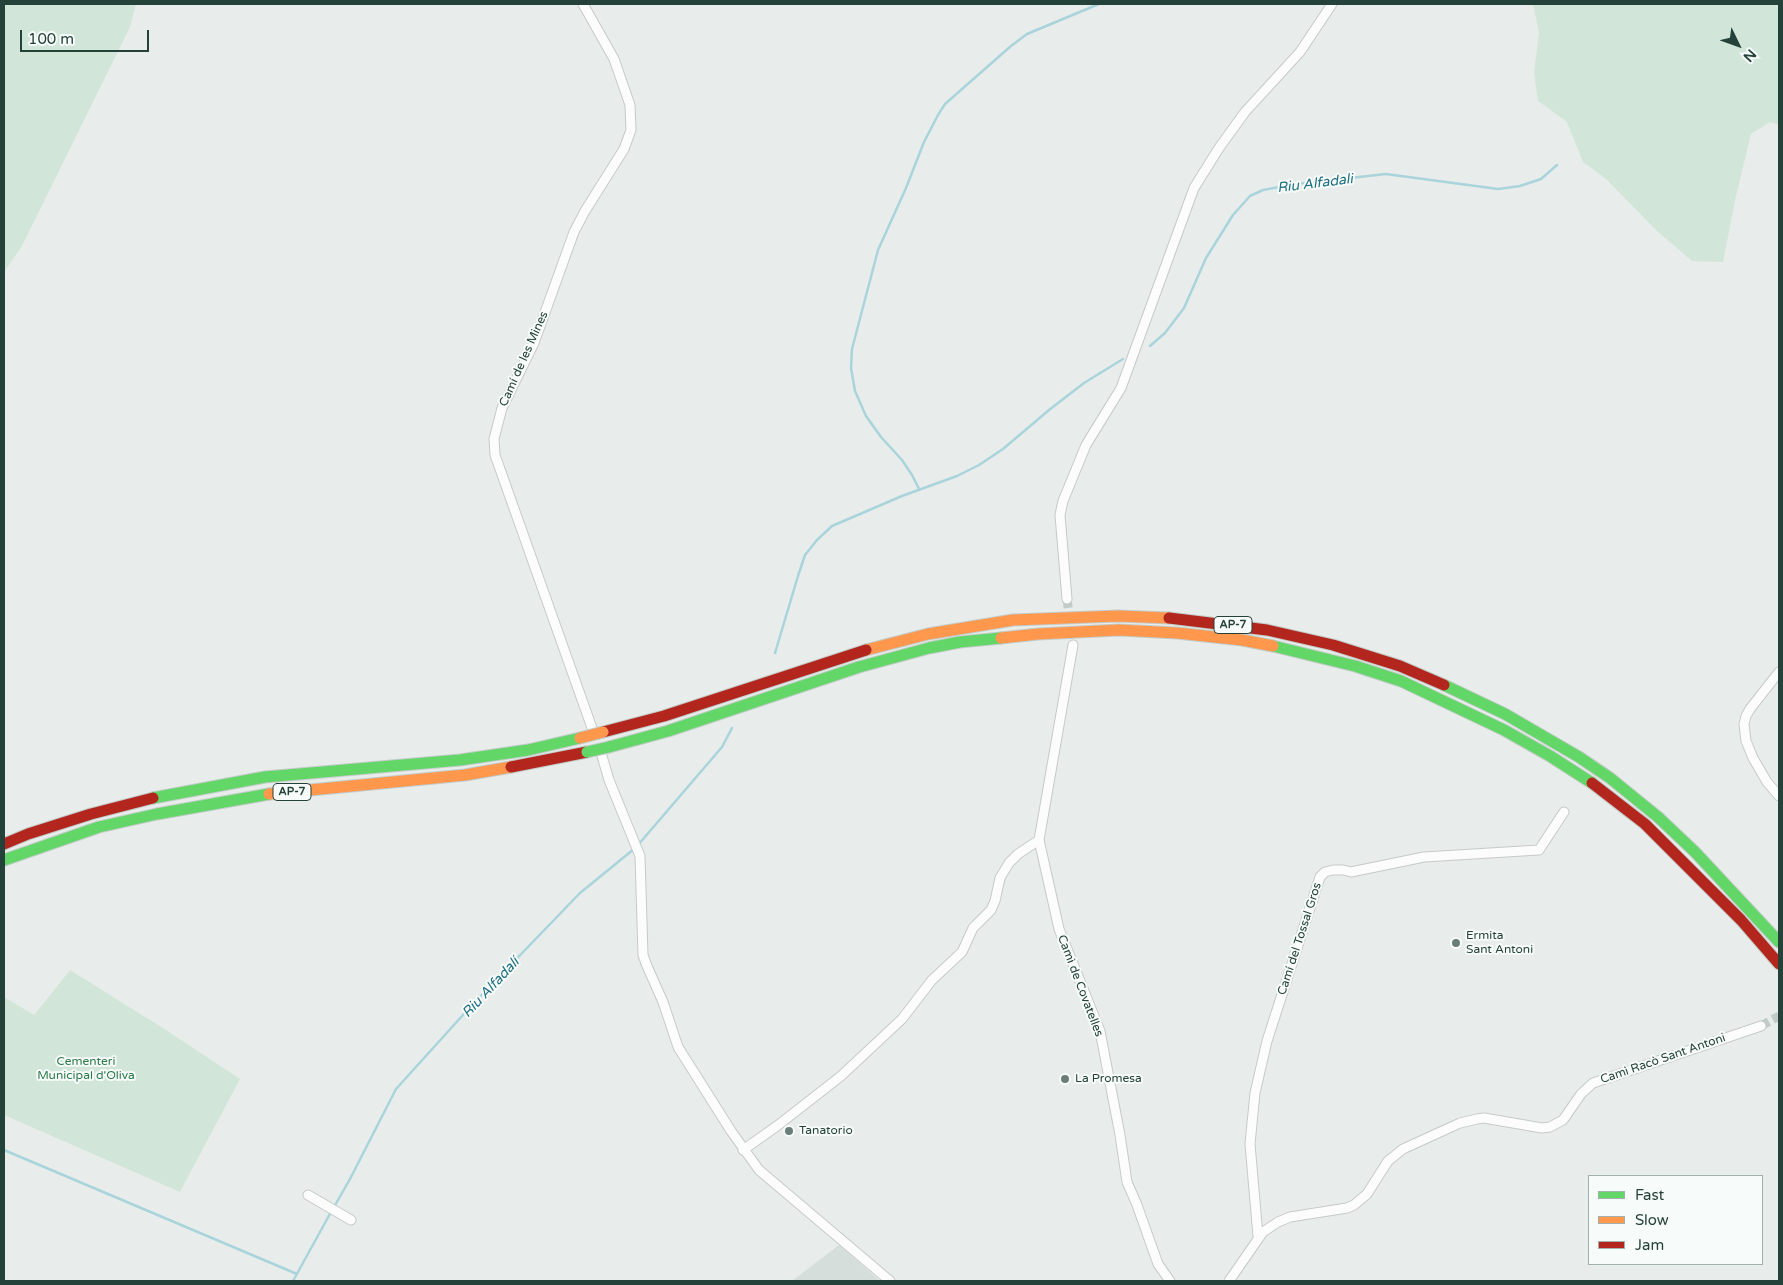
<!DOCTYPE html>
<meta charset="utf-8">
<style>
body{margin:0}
#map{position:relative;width:1783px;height:1285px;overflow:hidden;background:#e8edeb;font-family:"Varela Round",sans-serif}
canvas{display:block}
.frame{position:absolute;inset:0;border:5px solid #24423a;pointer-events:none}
.legend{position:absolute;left:1588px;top:1175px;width:175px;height:90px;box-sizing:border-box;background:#f7fbf9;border:1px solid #a3b1ad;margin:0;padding:6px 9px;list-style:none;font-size:15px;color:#24423a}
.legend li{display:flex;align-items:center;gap:10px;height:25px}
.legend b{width:25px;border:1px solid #a3b1ad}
.north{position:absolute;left:1713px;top:20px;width:50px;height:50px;-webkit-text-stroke:4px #f7fbf9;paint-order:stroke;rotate:132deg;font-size:14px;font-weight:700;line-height:20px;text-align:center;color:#24423a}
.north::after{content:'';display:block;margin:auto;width:18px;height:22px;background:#24423a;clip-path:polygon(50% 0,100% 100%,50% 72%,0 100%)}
.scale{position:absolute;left:20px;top:30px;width:129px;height:22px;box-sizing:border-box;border:2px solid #24423a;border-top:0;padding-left:6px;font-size:15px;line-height:18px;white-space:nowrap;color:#24423a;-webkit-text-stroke:4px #f7fbf9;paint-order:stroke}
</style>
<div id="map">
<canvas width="1783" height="1285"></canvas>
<div class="frame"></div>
<ul class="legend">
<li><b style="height:6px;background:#63d668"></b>Fast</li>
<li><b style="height:6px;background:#ff974d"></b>Slow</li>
<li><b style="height:6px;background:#b3261e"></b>Jam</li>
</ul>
<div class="north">N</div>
<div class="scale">100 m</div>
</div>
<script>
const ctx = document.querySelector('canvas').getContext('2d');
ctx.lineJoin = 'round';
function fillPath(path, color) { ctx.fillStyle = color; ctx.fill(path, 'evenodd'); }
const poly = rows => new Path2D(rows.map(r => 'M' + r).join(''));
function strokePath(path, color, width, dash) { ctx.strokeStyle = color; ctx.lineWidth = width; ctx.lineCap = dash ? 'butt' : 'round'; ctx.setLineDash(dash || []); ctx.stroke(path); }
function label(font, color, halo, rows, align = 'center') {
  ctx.font = font + ' "Varela Round",sans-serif'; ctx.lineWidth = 4; ctx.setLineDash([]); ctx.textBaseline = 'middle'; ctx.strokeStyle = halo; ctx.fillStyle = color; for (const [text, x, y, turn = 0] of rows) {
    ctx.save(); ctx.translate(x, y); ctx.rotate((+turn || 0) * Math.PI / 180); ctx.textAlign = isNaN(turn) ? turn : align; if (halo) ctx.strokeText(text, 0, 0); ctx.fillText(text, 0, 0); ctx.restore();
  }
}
fillPath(poly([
 [839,1245,880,1281,792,1281]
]), '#d6dedb');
fillPath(poly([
 [4,4,136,4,130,27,22,246,4,272],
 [1533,4,1779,4,1779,125,1770,122,1751,134,1736,196,1723,262,1692,261,1657,231,1606,179,1583,162,1567,122,1538,101,1534,72,1539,33],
 [70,970,166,1030,240,1079,180,1192,4,1115,4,997,34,1015]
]), '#d1e6d8');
strokePath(poly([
 [1150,346,1165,333,1184,308,1206,258,1233,215,1250,196,1263,190,1296,184,1386,174,1498,189,1520,186,1541,179,1557,165],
 [919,489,912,475,902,460,881,437,866,416,855,391,851,368,852,349,878,250,906,188,924,142,938,115,945,104,1011,46,1027,34,1099,4],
 [775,653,798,576,805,555,817,540,832,526,902,496,957,476,979,465,1003,449,1049,410,1084,383,1123,359],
 [638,845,722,747,732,728],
 [4,1150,297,1274],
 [334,1207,350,1179,396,1089,472,1005,580,893,634,849],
 [293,1281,331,1212]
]), '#a9d4db', 2.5);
strokePath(poly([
 [1067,599,1070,621],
 [1761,1026,1779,1016]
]), '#c1cbc8', 9, [9, 4.5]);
const street = poly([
 [583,4,614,59,630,105,631,130,624,149,585,211,574,232,534,343,502,408,494,439,495,455,592,728],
 [1067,599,1060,515,1063,501,1086,445,1121,388,1194,188,1219,148,1245,112,1300,52,1332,4],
 [1073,645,1039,840,1059,929,1100,1031,1120,1135,1127,1182,1137,1205,1158,1264,1170,1281],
 [1779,672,1750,709,1746,716,1744,724,1746,741,1753,758,1767,782,1779,796],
 [602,756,609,780,640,856,643,955,647,966,663,1002,678,1047,731,1131,759,1170,890,1281],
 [743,1150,777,1126,841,1076,902,1019,932,980,962,952,973,928,991,910,995,901,1000,878,1009,863,1018,854,1039,840],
 [308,1195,351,1220],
 [1258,1236,1250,1144,1255,1093,1267,1041,1320,877,1325,872,1333,870,1343,870,1351,872,1424,857,1539,850,1564,812],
 [1229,1281,1263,1232,1278,1222,1290,1217,1347,1208,1354,1205,1367,1194,1388,1161,1403,1149,1460,1123,1477,1119,1484,1118,1542,1128,1550,1127,1563,1120,1581,1094,1593,1083,1761,1026]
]);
const fast = poly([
 [1273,646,1355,666,1401,681,1504,730,1550,756,1592,783],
 [1444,685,1505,714,1579,757,1610,778,1658,817,1695,852,1779,942],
 [609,747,668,731,859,667,929,648,960,642,1001,638],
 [153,798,265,777,460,760,528,750,580,738],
 [4,860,99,827,157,814,269,794]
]);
const slow = poly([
 [1001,638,1038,634,1119,630,1177,633,1242,640,1273,646],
 [866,650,928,634,1013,620,1118,616,1169,618],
 [269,794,465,775,511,767]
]);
const jam = poly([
 [1169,618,1267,630,1333,645,1400,666,1444,685],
 [603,732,664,716,866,650],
 [511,767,587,752],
 [1592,783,1645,824,1741,920,1779,964],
 [4,844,28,834,91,814,153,798]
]);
strokePath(street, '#c5cac8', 11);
strokePath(fast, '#c3ccc9', 13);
strokePath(slow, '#c3ccc9', 13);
strokePath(jam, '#c3ccc9', 13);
strokePath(street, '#fcfcfc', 9);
strokePath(fast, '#63d668', 11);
strokePath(slow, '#ff974d', 11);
strokePath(jam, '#b3261e', 11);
const fastBridge = poly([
 [587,752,609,747]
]);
const slowBridge = poly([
 [580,738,603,732]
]);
strokePath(fastBridge, '#c3ccc9', 13, []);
strokePath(slowBridge, '#c3ccc9', 13, []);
strokePath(fastBridge, '#63d668', 11);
strokePath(slowBridge, '#ff974d', 11);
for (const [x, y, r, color] of [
 [1456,943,5,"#697e78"],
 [1065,1079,5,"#697e78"],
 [789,1131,5,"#697e78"]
]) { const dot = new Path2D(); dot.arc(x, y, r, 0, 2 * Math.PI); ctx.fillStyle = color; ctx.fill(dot); strokePath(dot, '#f7fbf9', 2); }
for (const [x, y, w] of [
 [1233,625,38],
 [292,792,38]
]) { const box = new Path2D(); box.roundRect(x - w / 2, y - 8.5, w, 17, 4); ctx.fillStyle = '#f7fbf9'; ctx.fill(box); strokePath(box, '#24423a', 1); }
label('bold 11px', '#24423a', null, [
 ["AP-7",1233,625],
 ["AP-7",292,792]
]);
label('12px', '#24423a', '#f7fbf9', [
 ["Camí de les Mines",524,359,-66],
 ["Camí del Tossal Gros",1300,939,-72],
 ["Camì de Covatelles",1080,986,69],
 ["Camì Racò Sant Antoni",1663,1059,-19]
]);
label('12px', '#24423a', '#f7fbf9', [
 ["Ermita",1466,936],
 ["Sant Antoni",1466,950],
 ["La Promesa",1075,1079],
 ["Tanatorio",799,1131]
], 'left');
label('12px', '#2d7a4b', '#f7fbf9', [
 ["Cementeri",86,1062],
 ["Municipal d'Oliva",86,1076]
]);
label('italic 14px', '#1c6f80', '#f7fbf9', [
 ["Riu Alfadali",1315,184,-7],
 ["Riu Alfadalí",491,988,-47]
]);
</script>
